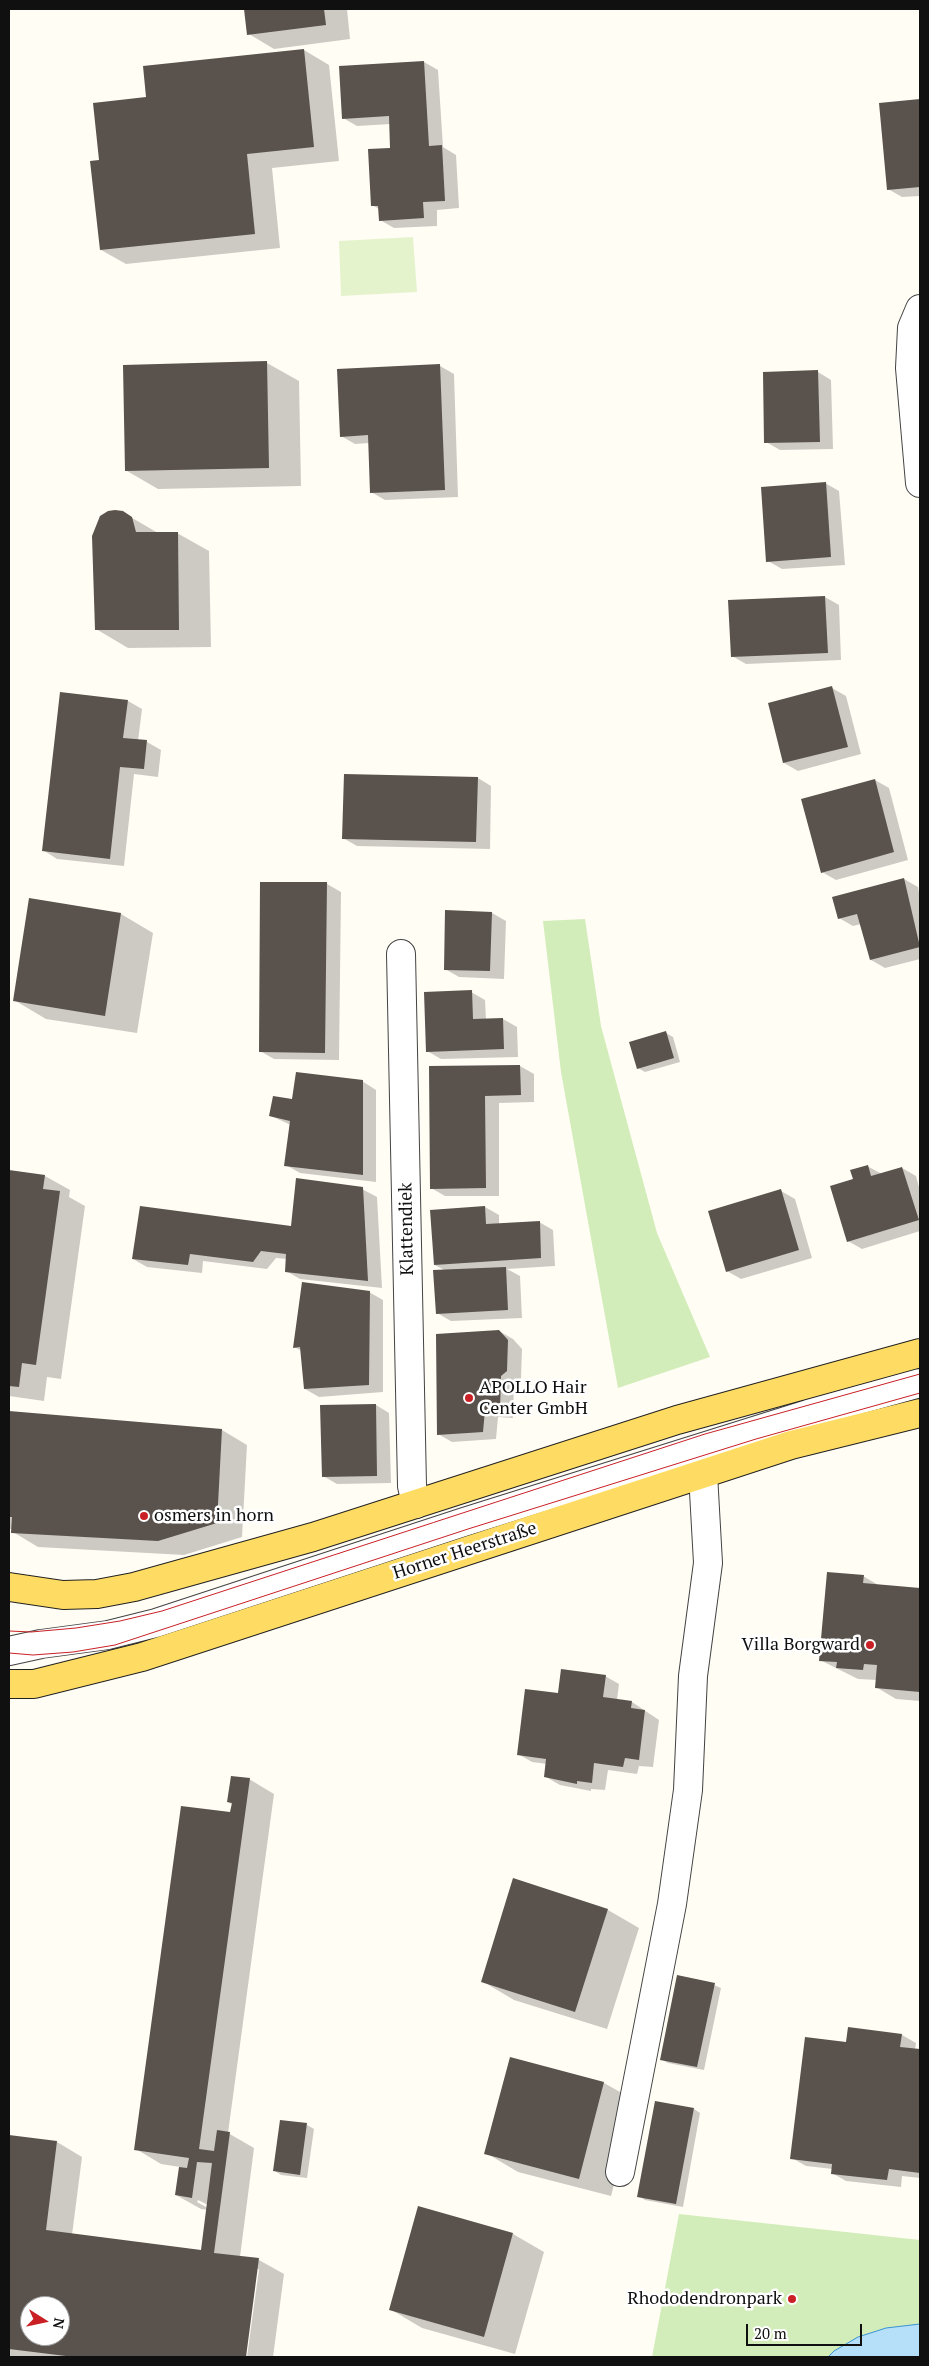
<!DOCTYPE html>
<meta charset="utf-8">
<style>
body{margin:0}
#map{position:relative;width:929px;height:2366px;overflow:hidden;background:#fffdf4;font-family:"PT Serif",serif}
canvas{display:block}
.frame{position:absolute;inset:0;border:10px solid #101010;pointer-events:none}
.north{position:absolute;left:20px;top:2296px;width:50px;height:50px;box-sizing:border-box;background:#fff;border:1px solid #9f9f9f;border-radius:50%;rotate:100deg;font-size:14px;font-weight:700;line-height:20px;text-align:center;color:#101010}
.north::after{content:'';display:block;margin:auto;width:18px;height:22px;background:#c92025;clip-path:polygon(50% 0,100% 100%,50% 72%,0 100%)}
.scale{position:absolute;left:746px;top:2324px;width:116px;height:22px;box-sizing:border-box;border:2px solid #101010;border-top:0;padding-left:6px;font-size:15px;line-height:18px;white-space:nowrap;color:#101010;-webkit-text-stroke:4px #fff;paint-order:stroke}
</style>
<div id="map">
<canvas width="929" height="2366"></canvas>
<div class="frame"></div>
<div class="north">N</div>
<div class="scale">20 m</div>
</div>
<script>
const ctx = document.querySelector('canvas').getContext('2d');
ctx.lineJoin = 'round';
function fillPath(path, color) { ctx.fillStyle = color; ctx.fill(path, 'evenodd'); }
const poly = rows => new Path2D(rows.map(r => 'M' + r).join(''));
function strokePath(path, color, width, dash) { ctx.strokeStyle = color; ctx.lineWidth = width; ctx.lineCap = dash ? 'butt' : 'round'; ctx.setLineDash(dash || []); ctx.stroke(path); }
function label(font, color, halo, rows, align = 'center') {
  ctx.font = font + ' "PT Serif",serif'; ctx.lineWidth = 5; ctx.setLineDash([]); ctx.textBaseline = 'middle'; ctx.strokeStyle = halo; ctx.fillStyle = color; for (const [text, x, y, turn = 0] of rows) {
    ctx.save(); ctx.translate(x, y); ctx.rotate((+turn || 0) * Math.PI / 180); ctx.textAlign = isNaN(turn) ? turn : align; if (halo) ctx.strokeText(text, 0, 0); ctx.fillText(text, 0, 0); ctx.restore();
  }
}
fillPath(poly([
 [585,919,601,1026,657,1233,710,1357,618,1388,561,1072,543,921],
 [679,2214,920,2240,920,2357,652,2357]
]), '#d3edba');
fillPath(poly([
 [413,237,417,292,341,296,339,241]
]), '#e5f3cd');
const water = poly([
 [920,2324,920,2357,828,2357,834,2351,858,2337,886,2328,920,2324]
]);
fillPath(water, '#b6dff9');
strokePath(water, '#3993d4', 1);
fillPath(poly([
 [246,9,347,9,350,39,274,49,249,34],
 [304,50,329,65,339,161,272,168,280,248,126,264,101,250,100,162,147,98],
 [424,62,438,70,443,147,456,155,459,208,437,210,437,226,394,228,380,220,379,209,372,205,392,149,391,124,357,126,343,118],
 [920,100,920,196,902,197,888,189,881,104],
 [267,363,299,381,301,486,158,489,127,471],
 [440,366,454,374,458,497,385,500,371,492,369,443,355,444,341,436],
 [818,372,831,380,833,449,780,450,766,442],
 [825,483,839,491,845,565,782,569,768,561],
 [122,512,158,533,177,533,209,551,211,647,128,648,96,629,93,537,101,517],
 [825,597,839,605,841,660,746,664,732,656],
 [832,688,846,696,861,754,798,771,784,763],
 [128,701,142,709,138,741,147,742,161,750,158,777,134,774,124,866,57,859,43,850],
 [478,778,491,786,490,849,357,846,343,838],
 [875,780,889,788,908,860,836,880,822,872],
 [904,879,918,887,920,898,920,959,885,968,871,960,861,924,853,926,839,918],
 [327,884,341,892,339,1060,274,1059,260,1051],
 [30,900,121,914,153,933,137,1033,46,1019,14,1000],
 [492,913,506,921,504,979,459,977,445,969],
 [471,992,485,1000,486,1020,503,1019,517,1027,518,1057,441,1059,427,1051],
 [666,1033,673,1037,680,1062,645,1072,638,1068],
 [520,1066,534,1074,534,1102,499,1103,499,1196,445,1196,431,1188,430,1067],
 [362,1081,376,1090,376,1182,300,1173,286,1165,291,1125,271,1116,293,1101],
 [867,1166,882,1174,902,1168,916,1176,920,1191,920,1231,862,1249,848,1241,855,1179],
 [9,1171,45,1176,70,1190,69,1197,85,1206,61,1379,47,1377,44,1401,9,1396],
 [362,1189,377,1197,382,1288,300,1279,286,1271,287,1259,276,1258,267,1269,203,1261,202,1273,147,1267,133,1259,292,1228],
 [781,1191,795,1199,812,1258,741,1279,727,1271],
 [485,1207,499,1215,499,1225,539,1222,553,1230,555,1266,507,1269,520,1276,522,1318,451,1321,437,1313,446,1271,435,1265],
 [369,1292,383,1300,383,1392,319,1397,305,1389,302,1351,294,1347],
 [499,1331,513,1339,522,1349,521,1379,514,1383,513,1418,498,1417,496,1439,452,1442,438,1434],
 [376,1405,389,1413,391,1483,337,1484,323,1476],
 [9,1413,222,1430,247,1445,242,1537,184,1555,38,1547,13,1532,13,1529,9,1529],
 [863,1576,880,1586,920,1590,920,1701,896,1699,876,1687,877,1680,858,1679,820,1660],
 [605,1676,619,1684,617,1700,632,1702,659,1720,653,1767,639,1766,637,1774,608,1770,605,1790,591,1789,591,1791,560,1785,546,1777,547,1764,532,1762,518,1754,559,1694],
 [249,1779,274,1794,228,2133,254,2148,240,2257,259,2260,284,2274,273,2357,247,2357,259,2269,256,2269,245,2357,9,2357,9,2136,57,2142,82,2157,72,2235,202,2251,208,2210,201,2209,176,2195,180,2167,161,2164,136,2149,231,1814,233,1805,228,1802],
 [198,2200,208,2205,208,2208,197,2202],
 [30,2306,60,2306,60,2336,30,2336],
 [608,1910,639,1928,607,2029,514,2000,482,1981],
 [714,1985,721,1988,704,2070,668,2063,661,2059],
 [902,2035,916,2043,915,2050,920,2051,920,2178,902,2176,901,2187,846,2181,832,2173,833,2169,806,2166,792,2158,847,2043],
 [511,2059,604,2083,636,2101,611,2196,518,2172,486,2153],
 [694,2109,700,2113,683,2207,645,2200,639,2196],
 [307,2125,314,2129,307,2178,281,2175,275,2171],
 [513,2234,544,2252,515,2354,422,2328,390,2309]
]), '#0003');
fillPath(poly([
 [244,9,324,9,326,25,247,35],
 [304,49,314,147,247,154,255,234,100,250,90,161,99,160,93,103,146,97,143,66],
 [424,61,429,146,442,145,445,201,423,202,424,218,379,221,378,206,371,206,368,149,390,148,389,116,342,119,339,66],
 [920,99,920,187,887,190,879,103],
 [267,361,269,468,125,471,123,365],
 [440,364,445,490,370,493,368,435,340,437,337,369],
 [818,370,820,442,764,443,763,372],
 [826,482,831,557,766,562,761,487],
 [115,510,123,511,132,517,136,532,178,532,179,630,95,630,92,536,100,516,108,511],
 [825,596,828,653,731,657,728,600],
 [832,686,848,747,783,763,768,703],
 [60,692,128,700,123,738,147,740,144,769,120,767,110,859,42,851],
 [344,774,478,777,476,842,342,839],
 [875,779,894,852,821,873,801,799],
 [904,878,920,947,870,960,857,914,838,919,832,897],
 [260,882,327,882,325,1053,259,1052],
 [29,898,121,913,105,1016,13,1001],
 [445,910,492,912,490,971,444,970],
 [472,990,473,1019,503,1018,504,1049,426,1052,424,992],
 [666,1031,674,1058,637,1069,629,1042],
 [520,1065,521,1095,485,1096,486,1188,430,1189,429,1066],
 [296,1072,363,1080,363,1175,284,1166,290,1121,269,1116,273,1096,292,1099],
 [868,1165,871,1176,902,1167,919,1220,847,1242,830,1186,853,1179,850,1170],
 [9,1170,45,1175,43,1189,60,1191,36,1365,22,1363,19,1387,9,1386],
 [296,1178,363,1187,368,1281,285,1272,286,1254,261,1251,253,1262,190,1254,188,1265,132,1259,140,1206,291,1226],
 [781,1189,799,1250,726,1272,708,1211],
 [485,1206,486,1224,540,1221,541,1258,434,1265,430,1210],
 [506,1267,508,1310,436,1314,433,1270],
 [302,1282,370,1291,369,1385,304,1389,300,1347,293,1348],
 [499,1330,508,1340,507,1371,501,1376,500,1410,485,1410,483,1432,437,1435,436,1334],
 [376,1404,377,1476,322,1477,320,1405],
 [9,1411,222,1429,217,1523,158,1541,11,1533,12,1517,9,1517],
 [827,1572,864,1575,863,1583,920,1588,920,1692,875,1688,877,1665,864,1664,863,1670,836,1668,837,1662,819,1661],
 [561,1669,606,1675,603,1697,632,1701,631,1708,645,1710,639,1760,625,1758,623,1767,594,1763,592,1783,577,1781,577,1784,544,1777,546,1759,517,1755,525,1689,558,1693],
 [231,1776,250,1778,199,2149,214,2151,217,2130,230,2132,214,2253,259,2258,246,2357,74,2357,9,2349,9,2135,57,2141,46,2230,201,2250,212,2163,197,2162,192,2198,175,2195,179,2167,187,2168,189,2158,134,2150,181,1806,230,1812,232,1803,227,1802],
 [30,2306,60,2306,60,2336,30,2336],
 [513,1878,608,1909,575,2012,481,1982],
 [677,1975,715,1983,697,2067,660,2060],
 [848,2027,902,2034,900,2047,920,2049,920,2173,889,2169,887,2180,831,2174,832,2164,790,2159,805,2037,846,2042],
 [510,2057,604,2082,579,2179,484,2154],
 [655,2101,694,2108,676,2204,637,2197],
 [280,2120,307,2123,300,2175,273,2171],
 [418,2206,513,2233,484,2337,389,2310]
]), '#5a524c');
const minor = poly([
 [920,309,912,328,910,368,920,483],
 [401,954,412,1486,416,1504],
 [9,1651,41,1644,108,1635,156,1623,464,1522,808,1414,920,1383],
 [620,2172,672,1904,688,1790,693,1676,708,1563,703,1474]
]);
const major = poly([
 [9,1587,63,1595,97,1594,134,1587,313,1537,677,1420,920,1353],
 [9,1684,34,1684,142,1657,791,1445,920,1413]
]);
strokePath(minor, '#434343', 30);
strokePath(major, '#212121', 30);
strokePath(minor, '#fff', 28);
strokePath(major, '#fedc64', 28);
strokePath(poly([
 [9,1631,31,1632,76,1628,120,1621,162,1611,705,1434,920,1374],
 [9,1653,33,1655,73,1652,115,1645,468,1529,756,1439,920,1393]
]), '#c92025', 1);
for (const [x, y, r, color] of [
 [469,1398,5,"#c92025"],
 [144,1516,5,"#c92025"],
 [870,1645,5,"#c92025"],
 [792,2299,5,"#c92025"]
]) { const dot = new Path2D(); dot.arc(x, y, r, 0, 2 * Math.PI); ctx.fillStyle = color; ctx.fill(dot); strokePath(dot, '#fff', 2); }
label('18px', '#101010', '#fff', [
 ["Klattendiek",407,1229,-91],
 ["Horner Heerstraße",465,1551,-18]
]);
label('18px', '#101010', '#fff', [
 ["APOLLO Hair",479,1388],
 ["Center GmbH",479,1409],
 ["osmers in horn",154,1516],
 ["Villa Borgward",860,1645,"right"],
 ["Rhododendronpark",782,2299,"right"]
], 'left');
</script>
